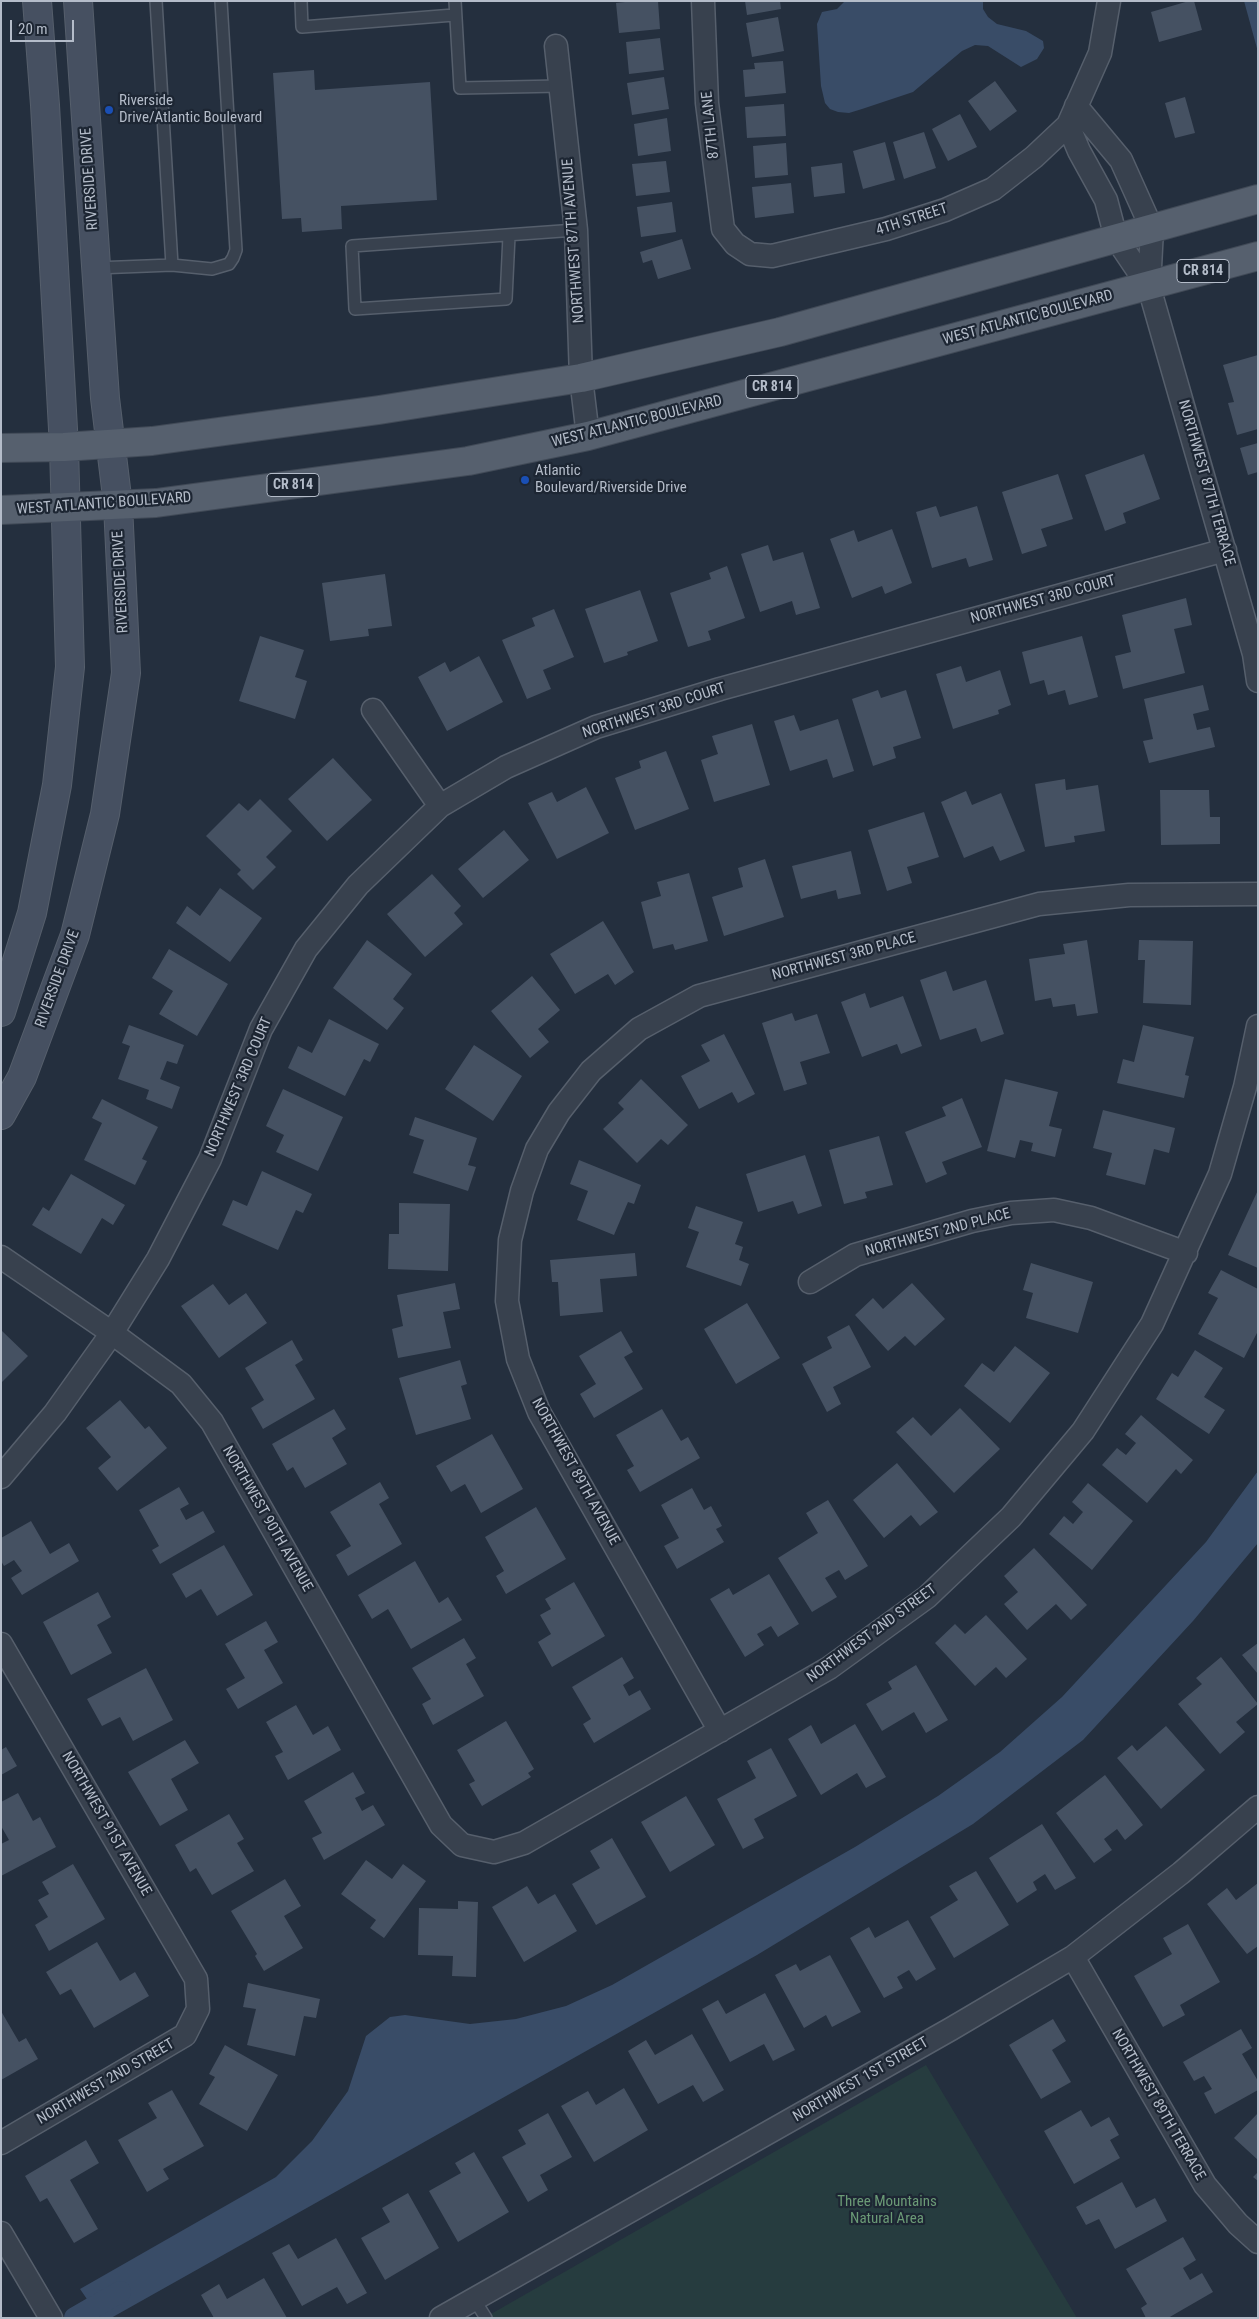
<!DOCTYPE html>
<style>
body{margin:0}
#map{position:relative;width:1259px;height:2319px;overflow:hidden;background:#242f3e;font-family:"Roboto Condensed",sans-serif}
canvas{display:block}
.frame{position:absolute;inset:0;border:2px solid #b4bcc9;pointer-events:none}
.scale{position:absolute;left:10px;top:20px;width:64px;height:22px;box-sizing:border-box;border:2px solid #b4bcc9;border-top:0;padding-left:6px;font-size:15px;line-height:18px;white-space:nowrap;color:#b4bcc9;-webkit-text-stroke:4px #1d2633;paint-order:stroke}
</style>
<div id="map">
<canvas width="1259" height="2319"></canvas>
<div class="frame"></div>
<div class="scale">20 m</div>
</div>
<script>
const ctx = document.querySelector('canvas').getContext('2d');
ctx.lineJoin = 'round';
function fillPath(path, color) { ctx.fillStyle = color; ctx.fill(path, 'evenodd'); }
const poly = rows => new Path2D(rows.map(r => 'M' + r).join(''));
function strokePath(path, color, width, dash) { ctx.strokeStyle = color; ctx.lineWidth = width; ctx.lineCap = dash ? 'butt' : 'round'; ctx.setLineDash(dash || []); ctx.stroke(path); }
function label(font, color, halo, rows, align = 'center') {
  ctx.font = font + ' "Roboto Condensed",sans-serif'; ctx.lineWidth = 4.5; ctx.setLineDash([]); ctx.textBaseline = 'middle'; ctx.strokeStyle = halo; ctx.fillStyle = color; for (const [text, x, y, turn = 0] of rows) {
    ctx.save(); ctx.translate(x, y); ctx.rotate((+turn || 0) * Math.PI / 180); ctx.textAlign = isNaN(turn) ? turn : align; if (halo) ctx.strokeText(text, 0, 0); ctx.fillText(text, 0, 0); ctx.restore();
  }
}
fillPath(poly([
 [926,2065,1077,2318,484,2318]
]), '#263c3f');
fillPath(poly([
 [845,1,983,1,983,9,988,17,997,24,1026,31,1043,41,1044,48,1037,59,1021,67,988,46,975,45,962,51,913,92,862,109,849,113,838,112,830,109,825,103,821,86,817,24,822,12,837,9],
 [1244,1,1258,1,1258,52],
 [1258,1471,1258,1543,1193,1621,1083,1740,973,1824,757,1955,111,2318,100,2318,80,2289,276,2177,312,2141,348,2091,366,2036,390,2017,405,2015,470,2024,516,2019,566,2006,612,1985,855,1847,938,1796,1000,1752,1062,1697,1206,1542]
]), '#394c67');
strokePath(poly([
 [75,2318,120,2292]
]), '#394c67', 22);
fillPath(poly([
 [634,1,658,1,660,29,619,33,616,3],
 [745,1,780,1,781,9,747,15],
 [1189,1,1194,1,1202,30,1159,42,1151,12],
 [778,17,784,51,752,57,746,23],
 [660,38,664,70,629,74,626,42],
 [783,61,786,93,745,97,743,70,755,69,754,63],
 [314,70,315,90,430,82,437,200,341,206,342,229,302,232,301,218,282,219,273,73],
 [664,77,669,109,632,115,627,83],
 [995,81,1017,111,990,131,968,101],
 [1185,97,1195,133,1175,138,1165,103],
 [784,104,786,136,747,138,745,107],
 [960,114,977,147,948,161,932,129],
 [667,118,671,151,638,156,634,124],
 [924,132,936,168,904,179,893,142],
 [885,142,895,180,863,189,853,151],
 [786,143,788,175,755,178,753,146],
 [666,161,670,192,636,196,632,164],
 [842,163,845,193,814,197,811,167],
 [791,183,794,213,755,218,752,187],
 [672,202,676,232,641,237,637,207],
 [682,239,691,269,658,279,652,260,643,263,640,252],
 [1258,355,1258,429,1237,435,1228,403,1234,402,1223,365],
 [1258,443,1258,472,1248,475,1240,448],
 [1144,454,1160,499,1123,513,1126,523,1105,531,1085,475],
 [1058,474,1073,519,1041,529,1047,546,1022,554,1002,492],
 [936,506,940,517,977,506,993,560,969,567,966,558,932,568,916,512],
 [892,529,912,583,885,594,882,586,852,598,830,539,854,530,858,542],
 [768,545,773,561,803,552,820,608,796,615,792,601,760,612,741,554],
 [727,566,745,618,708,631,711,640,688,647,670,593,711,579,709,573],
 [385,574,392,626,368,629,369,636,330,641,322,583],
 [640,590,658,641,627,652,628,655,604,663,585,609],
 [1186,598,1192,625,1174,629,1185,673,1123,689,1115,656,1131,652,1122,615],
 [554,609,574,657,543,670,551,689,527,699,502,640,535,626,532,618],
 [260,636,304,650,295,677,307,681,295,719,239,701],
 [1082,636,1098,697,1069,705,1065,690,1048,695,1044,680,1030,684,1022,652],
 [479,656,503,702,447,731,418,677,445,662,450,672],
 [961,666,966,682,1000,670,1011,705,998,710,999,714,953,729,936,674],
 [1203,685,1209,710,1193,714,1197,730,1210,727,1215,747,1149,763,1143,741,1153,739,1144,699],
 [878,690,881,698,906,690,921,738,893,747,896,758,873,766,852,699],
 [794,715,800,731,838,719,854,771,833,778,827,759,790,771,774,721],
 [752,724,770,785,714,802,701,760,718,754,712,736],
 [666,751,689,809,635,830,615,778,641,768,639,761],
 [333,758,372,800,327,841,288,799],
 [1065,779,1066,790,1098,785,1105,831,1074,836,1075,842,1045,847,1035,784],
 [586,787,609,833,557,859,528,803,552,792,557,802],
 [1160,790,1209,790,1210,817,1220,817,1220,844,1161,845],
 [966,791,972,805,1001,793,1025,851,1000,861,993,846,964,858,941,802],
 [260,799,292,831,266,857,276,867,253,890,237,874,241,870,206,836,239,803,248,811],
 [924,812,939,857,907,867,912,883,887,891,868,830],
 [504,830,529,860,483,898,458,869],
 [851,851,861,894,838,899,836,890,801,899,792,866],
 [765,859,784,917,724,936,712,897,743,887,738,868],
 [689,873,708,941,675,950,673,944,653,949,641,902,661,896,657,882],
 [432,874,461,906,454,913,463,924,425,957,387,914],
 [220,888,262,918,230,962,176,923,187,906,200,916],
 [603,921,634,972,615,985,608,974,575,994,550,954],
 [367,940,412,974,393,999,404,1008,387,1030,333,988],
 [1087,940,1098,1013,1077,1016,1075,1004,1053,1007,1051,998,1035,1001,1029,959,1065,954,1063,944],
 [1139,940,1193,941,1191,1005,1143,1003,1145,960,1138,960],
 [169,949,228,984,197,1036,159,1014,173,991,152,978],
 [946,971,953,991,986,980,1004,1034,981,1042,976,1028,940,1040,920,980],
 [532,976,560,1010,538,1029,549,1042,530,1058,491,1011],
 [865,993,870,1008,903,996,922,1046,901,1054,897,1044,862,1057,841,1002],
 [792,1013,795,1021,817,1014,830,1053,800,1062,807,1084,784,1091,762,1023],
 [329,1019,379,1044,370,1062,364,1059,345,1096,288,1068,298,1046,312,1053],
 [129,1025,184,1045,177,1064,167,1061,160,1079,180,1087,172,1109,146,1099,149,1090,118,1079,130,1046,122,1043],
 [1143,1025,1194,1037,1185,1075,1189,1076,1184,1098,1117,1083,1123,1059,1134,1062],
 [724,1034,755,1094,738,1103,732,1092,699,1109,681,1076,710,1061,701,1045],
 [474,1045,522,1076,493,1121,445,1089],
 [641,1079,688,1125,668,1145,661,1139,637,1163,603,1129,624,1109,618,1103],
 [1005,1079,1058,1092,1049,1126,1062,1129,1055,1157,1031,1151,1033,1143,1020,1140,1015,1158,987,1151],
 [283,1089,343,1117,318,1171,276,1152,284,1135,266,1126],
 [962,1098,982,1147,942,1162,947,1174,926,1183,905,1132,946,1116,942,1107],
 [102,1099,158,1127,142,1159,147,1161,135,1185,84,1160,102,1123,92,1118],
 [1103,1110,1175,1128,1169,1153,1154,1149,1145,1185,1106,1175,1112,1153,1093,1148],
 [415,1117,477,1138,468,1165,476,1167,468,1191,413,1173,424,1140,409,1135],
 [879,1136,893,1185,865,1192,867,1198,844,1204,829,1150],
 [805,1155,822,1206,798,1214,793,1201,758,1212,746,1174],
 [579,1160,641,1185,634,1204,628,1202,614,1235,577,1220,588,1191,570,1184],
 [262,1171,312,1194,303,1213,296,1210,278,1250,222,1225,233,1200,247,1206],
 [71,1174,125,1205,113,1225,102,1218,81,1254,32,1225,43,1207,49,1211],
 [1258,1190,1258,1268,1228,1255],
 [399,1203,450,1204,448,1271,388,1269,389,1234,399,1234],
 [696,1206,743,1222,735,1244,743,1247,739,1260,749,1264,741,1286,686,1267,699,1232,688,1228],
 [635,1253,637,1276,600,1279,603,1312,560,1316,558,1282,552,1282,550,1260],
 [1031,1263,1093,1282,1078,1333,1026,1318,1033,1293,1023,1290],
 [1221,1270,1258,1289,1258,1331,1244,1358,1198,1334,1218,1298,1208,1293],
 [455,1283,460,1309,443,1312,451,1348,398,1358,392,1329,403,1326,397,1295],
 [912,1283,945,1319,915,1346,905,1336,888,1351,855,1315,873,1298,883,1309],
 [213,1284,229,1305,246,1293,267,1323,219,1358,181,1306],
 [747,1303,780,1358,736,1384,704,1329],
 [849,1325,871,1367,833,1387,841,1404,827,1412,802,1364,832,1348,827,1337],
 [1,1330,28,1356,1,1383],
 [621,1331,633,1352,624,1357,643,1389,594,1418,580,1394,596,1384,579,1356],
 [292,1340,303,1360,295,1365,315,1399,263,1429,251,1408,264,1400,245,1368],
 [1015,1346,1050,1373,1010,1423,964,1386,982,1363,994,1372],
 [1195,1350,1223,1368,1204,1397,1225,1410,1209,1434,1156,1399,1172,1373,1178,1377],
 [460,1360,467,1384,461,1386,471,1419,416,1435,399,1378],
 [120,1400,145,1429,149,1426,167,1448,117,1491,98,1468,111,1457,86,1428],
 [960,1408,1000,1449,954,1493,896,1432,913,1417,931,1436],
 [334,1409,346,1429,332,1438,347,1464,305,1488,293,1467,287,1471,272,1444],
 [662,1409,681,1441,688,1437,700,1458,640,1492,627,1470,634,1466,616,1435],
 [1141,1415,1193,1460,1181,1474,1176,1469,1147,1503,1102,1465,1117,1448,1126,1455,1136,1443,1125,1434],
 [492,1434,523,1489,481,1513,465,1484,451,1492,436,1466],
 [897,1463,938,1512,920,1526,911,1515,884,1538,853,1500],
 [380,1482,389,1498,379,1504,402,1544,348,1576,336,1555,351,1546,330,1512],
 [1088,1483,1133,1521,1092,1570,1049,1534,1064,1516,1073,1524,1083,1512,1072,1502],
 [179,1487,189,1504,180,1509,186,1520,203,1511,215,1532,160,1564,152,1550,159,1546,139,1510],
 [692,1488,704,1510,711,1506,722,1526,716,1529,724,1542,677,1569,664,1546,679,1538,661,1505],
 [828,1500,868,1566,845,1580,839,1570,825,1578,837,1597,812,1612,778,1558,818,1533,806,1513],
 [536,1507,566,1559,506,1594,496,1576,504,1571,485,1537],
 [31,1521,50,1554,69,1543,79,1561,22,1595,11,1578,22,1571,14,1560,4,1566,1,1561,1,1538],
 [224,1545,253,1595,217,1616,201,1589,186,1598,172,1574],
 [1034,1548,1087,1605,1071,1620,1056,1604,1027,1630,1004,1604,1018,1592,1004,1576],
 [415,1561,439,1603,448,1597,462,1620,411,1649,388,1609,372,1619,358,1595],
 [769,1574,799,1624,778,1637,771,1626,757,1634,764,1645,745,1657,710,1599,729,1588,733,1595],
 [574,1582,605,1636,552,1667,538,1642,551,1634,540,1615,551,1609,545,1599],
 [98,1592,111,1617,97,1625,112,1653,71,1675,43,1622],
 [986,1615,1027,1659,1006,1678,996,1667,975,1686,935,1643,955,1624,965,1634],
 [266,1621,278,1642,264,1650,283,1683,238,1709,226,1689,245,1678,225,1644],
 [464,1638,476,1658,466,1664,484,1696,433,1725,422,1704,431,1699,412,1668],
 [1258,1643,1258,1674,1242,1655],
 [622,1657,634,1678,623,1685,629,1696,640,1690,651,1709,594,1743,583,1724,591,1719,572,1687],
 [1221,1657,1258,1704,1236,1722,1245,1732,1220,1754,1178,1704,1202,1684,1196,1678],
 [916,1665,948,1720,926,1733,914,1712,882,1731,866,1704,892,1689,888,1682],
 [146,1668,173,1720,133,1741,120,1717,102,1726,87,1699],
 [296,1705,313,1735,328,1726,341,1750,288,1780,275,1756,283,1752,266,1722],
 [506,1721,534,1769,528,1773,531,1777,482,1806,469,1784,475,1781,457,1750],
 [855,1724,886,1777,866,1788,857,1773,821,1795,788,1739,811,1725,821,1744],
 [1166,1726,1205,1770,1161,1809,1117,1758,1132,1745,1137,1751],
 [185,1740,199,1763,171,1779,188,1810,160,1826,128,1772],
 [6,1747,17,1766,1,1775,1,1750],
 [771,1748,797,1796,754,1819,764,1838,743,1849,717,1799,756,1778,747,1761],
 [353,1772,365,1793,355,1798,362,1811,373,1805,385,1825,324,1860,312,1838,322,1833,304,1801],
 [1105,1775,1143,1825,1125,1840,1117,1829,1104,1839,1112,1850,1094,1863,1056,1813],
 [18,1793,33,1821,40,1817,56,1847,1,1876,1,1844,9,1840,1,1826,1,1802],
 [686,1796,715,1845,670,1872,641,1822],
 [229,1814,244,1839,237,1843,254,1871,212,1895,196,1868,190,1872,175,1845],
 [1042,1824,1076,1878,1055,1890,1045,1874,1033,1882,1037,1890,1017,1903,989,1858],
 [612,1838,646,1897,596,1925,572,1884,600,1868,590,1851],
 [366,1860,392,1879,403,1864,426,1881,384,1938,370,1928,376,1920,341,1894],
 [73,1864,105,1919,49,1951,35,1925,48,1917,38,1900,49,1894,42,1882],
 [976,1871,1009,1925,954,1958,930,1917,958,1900,949,1886],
 [285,1879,301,1906,284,1916,303,1948,264,1971,255,1956,257,1954,231,1911],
 [1258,1883,1258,1946,1247,1954,1207,1904,1227,1888,1236,1900],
 [527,1886,538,1904,555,1894,577,1931,524,1962,492,1907],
 [458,1901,478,1902,476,1977,452,1976,453,1956,418,1955,419,1908,458,1909],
 [908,1920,936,1969,916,1981,909,1970,897,1977,903,1988,884,1998,850,1938,869,1927,875,1938],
 [1188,1924,1220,1982,1180,2005,1185,2015,1163,2027,1134,1976,1172,1954,1163,1938],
 [97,1942,120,1981,135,1972,149,1996,94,2028,71,1989,60,1995,46,1972],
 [830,1955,861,2012,832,2027,826,2015,804,2028,775,1975,796,1964,800,1971],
 [248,1983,320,1999,316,2018,304,2016,295,2056,247,2045,256,2009,243,2007],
 [765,1993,795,2050,773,2061,764,2044,730,2062,702,2009,718,2000,726,2014],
 [1,2011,19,2042,26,2038,38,2059,1,2080],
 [1053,2019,1066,2041,1052,2050,1071,2082,1041,2099,1009,2045],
 [1241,2029,1252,2048,1242,2054,1258,2081,1258,2090,1215,2114,1204,2093,1212,2089,1204,2076,1194,2081,1183,2062],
 [692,2034,724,2090,703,2102,693,2085,658,2104,628,2051,646,2040,655,2055],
 [225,2045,278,2075,247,2131,199,2104,215,2077,209,2074],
 [624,2088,648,2130,594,2162,561,2106,588,2091,596,2105],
 [172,2090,204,2146,163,2169,169,2179,147,2192,118,2140,157,2118,148,2103],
 [1081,2110,1091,2127,1109,2117,1119,2135,1110,2140,1120,2158,1074,2184,1044,2131],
 [548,2113,572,2157,540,2175,548,2190,528,2202,502,2157,526,2144,518,2130],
 [1258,2113,1258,2160,1234,2138],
 [86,2140,99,2163,70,2180,98,2229,74,2243,47,2198,40,2202,25,2176],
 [474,2152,509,2212,458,2242,429,2191,461,2173,455,2163],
 [1258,2172,1258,2181,1253,2177],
 [1122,2182,1136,2208,1155,2198,1167,2221,1115,2249,1099,2219,1086,2225,1076,2207],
 [408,2193,439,2248,385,2280,361,2238,390,2222,382,2208],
 [1183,2237,1196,2260,1183,2268,1190,2280,1202,2273,1213,2292,1168,2318,1146,2318,1141,2308,1147,2304,1126,2269],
 [336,2238,367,2293,347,2304,337,2287,302,2306,272,2253,289,2244,298,2259],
 [264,2278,287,2318,214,2318,201,2295,219,2284,227,2299]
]), '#455162');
const lane = poly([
 [156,1,172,265],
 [301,1,302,27,454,15],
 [455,1,460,88,560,86],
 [509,236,506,299,355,309,352,246,576,230],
 [96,268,172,265,212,269,229,264,233,258,236,250,221,1],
 [474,2299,486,2318]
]);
const street = poly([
 [703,1,707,103,723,229,735,244,750,254,772,256,886,229,945,210,993,189,1034,157,1068,125,1100,53,1109,1],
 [556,46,576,230,581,378,588,436],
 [1076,106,1121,160,1152,229,1149,287],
 [1068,125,1079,151,1106,200,1116,238,1149,287,1254,654,1258,681],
 [373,710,440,806],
 [1,1257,112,1333,181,1384,212,1422,441,1825,462,1845,494,1852,524,1843,829,1668,927,1597,1011,1517,1083,1431,1152,1324,1220,1174,1245,1087,1258,1026],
 [810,1282,855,1255,972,1221,1011,1213,1054,1210,1091,1218,1186,1253],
 [1,1477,55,1413,112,1333,158,1259,210,1159,261,1029,306,949,358,885,440,806,506,767,596,727,720,689,1225,550],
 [1,1644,196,1979,198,2009,185,2035,1,2143],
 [720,1731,539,1412,518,1359,507,1301,510,1240,522,1191,537,1149,559,1112,591,1071,639,1029,699,996,1039,904,1129,895,1258,894],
 [1073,1957,1205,2185,1238,2224,1258,2242],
 [1,2233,51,2318],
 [441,2318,951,2029,1073,1957,1181,1873,1258,1807]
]);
const secondary = poly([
 [1,1012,32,913,57,785,70,667,64,447,45,105,37,1],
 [1,1115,22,1077,75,935,105,814,126,673,118,505,105,398,78,1]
]);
const primary = poly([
 [1,448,64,447,152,441,379,410,581,378,780,332,1258,199],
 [1,510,156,503,468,461,588,436,1258,256]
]);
strokePath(lane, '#565f6c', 14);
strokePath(street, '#565f6c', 25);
strokePath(secondary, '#565f6c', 30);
strokePath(primary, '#414a57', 30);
strokePath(lane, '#38414e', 11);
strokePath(street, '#38414e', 22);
strokePath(secondary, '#465061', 28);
strokePath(primary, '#56606e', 28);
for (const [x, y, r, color] of [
 [109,110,5,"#1a4fb4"],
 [525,480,5,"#1a4fb4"]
]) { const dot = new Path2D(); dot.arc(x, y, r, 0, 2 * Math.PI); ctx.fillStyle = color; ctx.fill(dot); strokePath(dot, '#1d2633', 2); }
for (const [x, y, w] of [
 [1203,271,52],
 [772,387,52],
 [293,485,52]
]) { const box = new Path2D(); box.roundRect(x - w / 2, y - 11.5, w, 23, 4); ctx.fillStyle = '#1d2633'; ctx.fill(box); strokePath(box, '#b4bcc9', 1); }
label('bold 14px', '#b4bcc9', null, [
 ["CR 814",1203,271],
 ["CR 814",772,387],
 ["CR 814",293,485]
]);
label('15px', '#b4bcc9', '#1d2633', [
 ["Riverside",119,101],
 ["Drive/Atlantic Boulevard",119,118],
 ["Atlantic",535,471],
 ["Boulevard/Riverside Drive",535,488]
], 'left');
label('15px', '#b4bcc9', '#1d2633', [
 ["87TH LANE",711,125,-96],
 ["RIVERSIDE DRIVE",90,179,-94],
 ["4TH STREET",912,220,-18],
 ["NORTHWEST 87TH AVENUE",574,241,-94],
 ["WEST ATLANTIC BOULEVARD",1028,318,-15],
 ["WEST ATLANTIC BOULEVARD",637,422,-14],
 ["NORTHWEST 87TH TERRACE",1206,483,74],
 ["WEST ATLANTIC BOULEVARD",104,504,-4],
 ["RIVERSIDE DRIVE",121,582,-93],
 ["NORTHWEST 3RD COURT",1043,600,-15],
 ["NORTHWEST 3RD COURT",654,711,-18],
 ["NORTHWEST 3RD PLACE",844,957,-15],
 ["RIVERSIDE DRIVE",58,979,-70],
 ["NORTHWEST 3RD COURT",239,1087,-67],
 ["NORTHWEST 2ND PLACE",938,1233,-15],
 ["NORTHWEST 89TH AVENUE",575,1472,61],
 ["NORTHWEST 90TH AVENUE",267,1519,60],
 ["NORTHWEST 2ND STREET",872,1634,-36],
 ["NORTHWEST 91ST AVENUE",106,1824,60],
 ["NORTHWEST 1ST STREET",861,2080,-30],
 ["NORTHWEST 2ND STREET",106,2082,-30],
 ["NORTHWEST 89TH TERRACE",1158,2105,60]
]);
label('15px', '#6b9a76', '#1d2633', [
 ["Three Mountains",887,2202],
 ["Natural Area",887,2219]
]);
</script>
